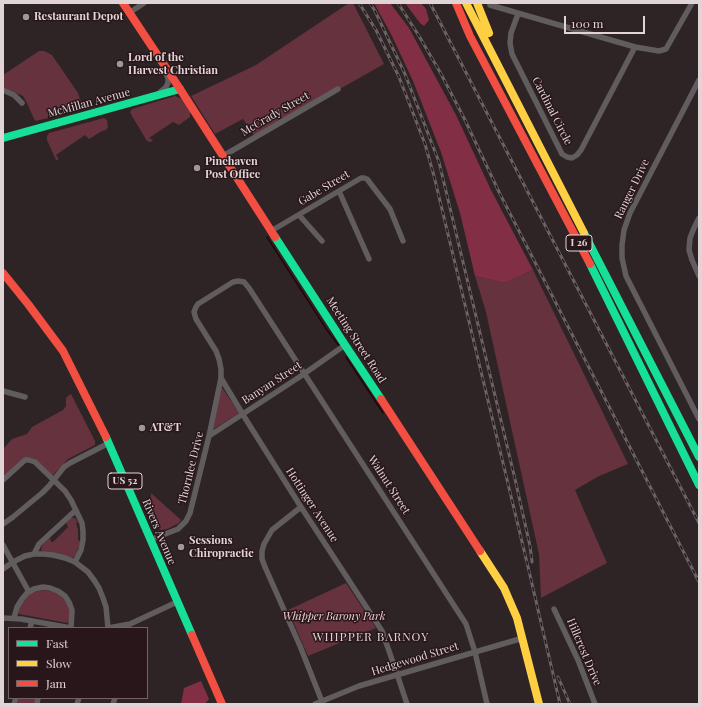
<!DOCTYPE html>
<style>
body{margin:0}
#map{position:relative;width:702px;height:707px;overflow:hidden;background:#2e2426;font-family:"Playfair Display",serif}
canvas{display:block}
.frame{position:absolute;inset:0;border:4px solid #e1d4d6;pointer-events:none}
.legend{position:absolute;left:8px;top:627px;width:140px;height:72px;box-sizing:border-box;background:#28161a;border:1px solid #726265;margin:0;padding:5px 7px;list-style:none;font-size:12px;color:#e1d4d6}
.legend li{display:flex;align-items:center;gap:8px;height:20px}
.legend b{width:20px;border:1px solid #726265}
.scale{position:absolute;left:564px;top:16px;width:81px;height:18px;box-sizing:border-box;border:2px solid #e1d4d6;border-top:0;padding-left:5px;font-size:12px;line-height:14px;white-space:nowrap;color:#e1d4d6;-webkit-text-stroke:3px #28161a;paint-order:stroke}
</style>
<div id="map">
<canvas width="702" height="707"></canvas>
<div class="frame"></div>
<ul class="legend">
<li><b style="height:5px;background:#16e098"></b>Fast</li>
<li><b style="height:5px;background:#ffcf43"></b>Slow</li>
<li><b style="height:5px;background:#f24e42"></b>Jam</li>
</ul>
<div class="scale">100 m</div>
</div>
<script>
const ctx = document.querySelector('canvas').getContext('2d');
ctx.lineJoin = 'round';
function fillPath(path, color) { ctx.fillStyle = color; ctx.fill(path, 'evenodd'); }
const poly = rows => new Path2D(rows.map(r => 'M' + r).join(''));
function strokePath(path, color, width, dash) { ctx.strokeStyle = color; ctx.lineWidth = width; ctx.lineCap = dash ? 'butt' : 'round'; ctx.setLineDash(dash || []); ctx.stroke(path); }
function label(font, color, halo, rows, align = 'center') {
  ctx.font = font + ' "Playfair Display",serif'; ctx.lineWidth = 3; ctx.setLineDash([]); ctx.textBaseline = 'middle'; ctx.strokeStyle = halo; ctx.fillStyle = color; for (const [text, x, y, turn = 0] of rows) {
    ctx.save(); ctx.translate(x, y); ctx.rotate((+turn || 0) * Math.PI / 180); ctx.textAlign = isNaN(turn) ? turn : align; if (halo) ctx.strokeText(text, 0, 0); ctx.fillText(text, 0, 0); ctx.restore();
  }
}
fillPath(poly([
 [349,3,353,3,384,64,255,137,243,119,215,134,191,96,256,65],
 [39,51,44,51,52,55,78,93,81,102,79,108,76,111,36,121,34,119,27,103,23,96,3,87,3,75],
 [175,96,182,99,190,111,190,117,179,125,173,122,149,138,153,140,151,142,147,141,132,116,130,112,132,109],
 [104,118,107,120,108,127,106,130,102,131,89,139,85,135,56,155,58,158,58,160,56,160,47,140,47,136,49,133],
 [533,270,628,464,599,476,575,490,607,563,541,598,539,554,486,312,475,276,505,283],
 [221,386,239,413,212,430],
 [71,394,95,441,95,445,68,459,53,475,51,475,32,458,3,479,3,449,12,439,27,434,32,427,63,410,66,406,66,398,69,395],
 [151,493,181,520,179,523,167,529,161,530,159,528,147,501,151,496],
 [71,518,75,518,78,523,76,523,78,530,78,540,80,541,80,543,76,554,74,557,71,558,56,553,42,551,41,549,42,546,44,543,50,538,51,542,53,542,68,527,66,522],
 [346,583,376,628,308,656,288,610],
 [43,590,55,592,60,595,67,602,71,616,69,622,67,623,19,614,18,611,20,604,30,593],
 [19,698,36,698,35,704,17,704]
]), '#65323d');
fillPath(poly([
 [374,3,390,3,409,28,456,115,491,190,533,270,505,283,475,276,460,213,441,152,413,81,392,36],
 [405,3,421,3,426,9,429,20,424,26,420,23],
 [201,681,209,699,205,704,181,704,184,688]
]), '#822f46');
strokePath(poly([
 [267,237,327,330,339,346],
 [346,357,383,413]
]), '#29030d', 1.5);
strokePath(poly([
 [490,5,635,47,659,51,666,49,692,3],
 [129,13,144,3],
 [518,14,511,33,510,43,512,54,562,154,567,157,572,158,577,155,581,150,635,47],
 [699,80,630,213,624,230,622,245,622,258,626,276,699,419],
 [3,90,14,95,22,103],
 [159,93,166,87,168,83,168,78,164,70],
 [223,156,338,89],
 [339,191,369,259],
 [299,215,322,241],
 [699,218,694,228,690,238,689,250,692,260,699,276],
 [271,231,361,178,364,178,367,179,390,209,403,241],
 [3,391,25,397],
 [209,436,301,376,345,345],
 [3,480,25,460,29,460,35,462,65,491,71,500,82,523,83,531,83,540,81,550,75,562],
 [301,507,272,530,264,544,262,551,262,559,265,567,300,646,323,704],
 [3,524,13,517,42,493,49,486,64,467,70,463,109,443],
 [150,540,178,529,186,521,190,513,209,436,221,378],
 [3,545,29,592],
 [34,554,39,544,76,510],
 [3,569,13,562,25,556,34,554,44,554,53,555,65,558,75,562,88,572,94,580,99,588,103,598,106,607,108,628],
 [554,609,578,660,595,704],
 [3,618,21,619,71,628],
 [14,618,17,607,22,599,27,593,34,589,43,587,50,588,58,591,65,596,69,602,72,610,71,628],
 [30,628,32,621],
 [108,628,130,624,177,602],
 [14,704,16,698],
 [37,704,38,698],
 [77,704,79,698],
 [113,704,115,698],
 [315,704,359,686,523,638],
 [407,704,396,671,382,631,301,507,245,418,221,378,221,369,219,359,216,351,196,319,194,312,196,307,198,304,233,282,238,281,244,282,249,288,466,624,475,652,487,704]
]), '#615c5d', 5.5);
strokePath(poly([
 [3,138,180,89],
 [584,233,699,457],
 [275,237,345,345,381,399],
 [590,264,699,485],
 [106,437,192,635]
]), '#16e098', 8);
strokePath(poly([
 [466,3,584,233],
 [477,3,489,33],
 [480,551,504,588,517,618,539,704]
]), '#ffcf43', 8);
strokePath(poly([
 [123,3,180,89,275,237],
 [456,3,470,36,590,264],
 [3,273,28,304,63,351,106,437],
 [381,399,480,551],
 [192,635,222,704]
]), '#f24e42', 8);
const rail = poly([
 [359,3,376,30,399,77,425,144,434,176,529,571,560,704],
 [370,3,375,11,405,74,439,162,515,479,530,546,532,562],
 [398,3,419,36,440,72,464,118,500,194,699,582],
 [430,3,699,523],
 [558,677,570,704]
]);
strokePath(rail, '#6a6364', 3);
strokePath(rail, '#28161a', 1.5, [4.5]);
for (const [x, y, r, color] of [
 [26,17,4,"#a29698"],
 [120,64,4,"#a29698"],
 [197,168,4,"#a29698"],
 [142,428,4,"#a29698"],
 [181,547,4,"#a29698"]
]) { const dot = new Path2D(); dot.arc(x, y, r, 0, 2 * Math.PI); ctx.fillStyle = color; ctx.fill(dot); strokePath(dot, '#28161a', 1.5); }
for (const [x, y, w] of [
 [579,243,26],
 [125,481,34]
]) { const box = new Path2D(); box.roundRect(x - w / 2, y - 8, w, 16, 3); ctx.fillStyle = '#28161a'; ctx.fill(box); strokePath(box, '#e1d4d6', 1); }
label('bold 10px', '#e1d4d6', null, [
 ["I 26",579,243],
 ["US 52",125,481]
]);
label('bold 11px', '#e1d4d6', '#28161a', [
 ["Restaurant Depot",34,17],
 ["Lord of the",128,58],
 ["Harvest Christian",128,71],
 ["Pinehaven",205,162],
 ["Post Office",205,175],
 ["AT&T",150,428],
 ["Sessions",189,541],
 ["Chiropractic",189,554]
], 'left');
label('11px', '#e1d4d6', '#28161a', [
 ["McMillan Avenue",89,103,-15],
 ["Cardinal Circle",552,111,63],
 ["McCrady Street",275,114,-30],
 ["Gabe Street",324,188,-31],
 ["Ranger Drive",632,189,-64],
 ["Meeting Street Road",356,340,57],
 ["Banyan Street",272,383,-33],
 ["Thornlee Drive",191,468,-76],
 ["Walnut Street",389,485,57],
 ["Hottinger Avenue",312,505,57],
 ["Rivers Avenue",159,532,67],
 ["Hillcrest Drive",584,652,67],
 ["Hedgewood Street",415,659,-17]
]);
label('italic 11px', '#edd1d5', '#28161a', [
 ["Whipper Barony Park",334,617]
]);
ctx.letterSpacing = '1px';
label('12px', '#e1d4d6', '#28161a', [
 ["WHIPPER BARNOY",371,637]
]);
ctx.letterSpacing = '0px';
</script>
